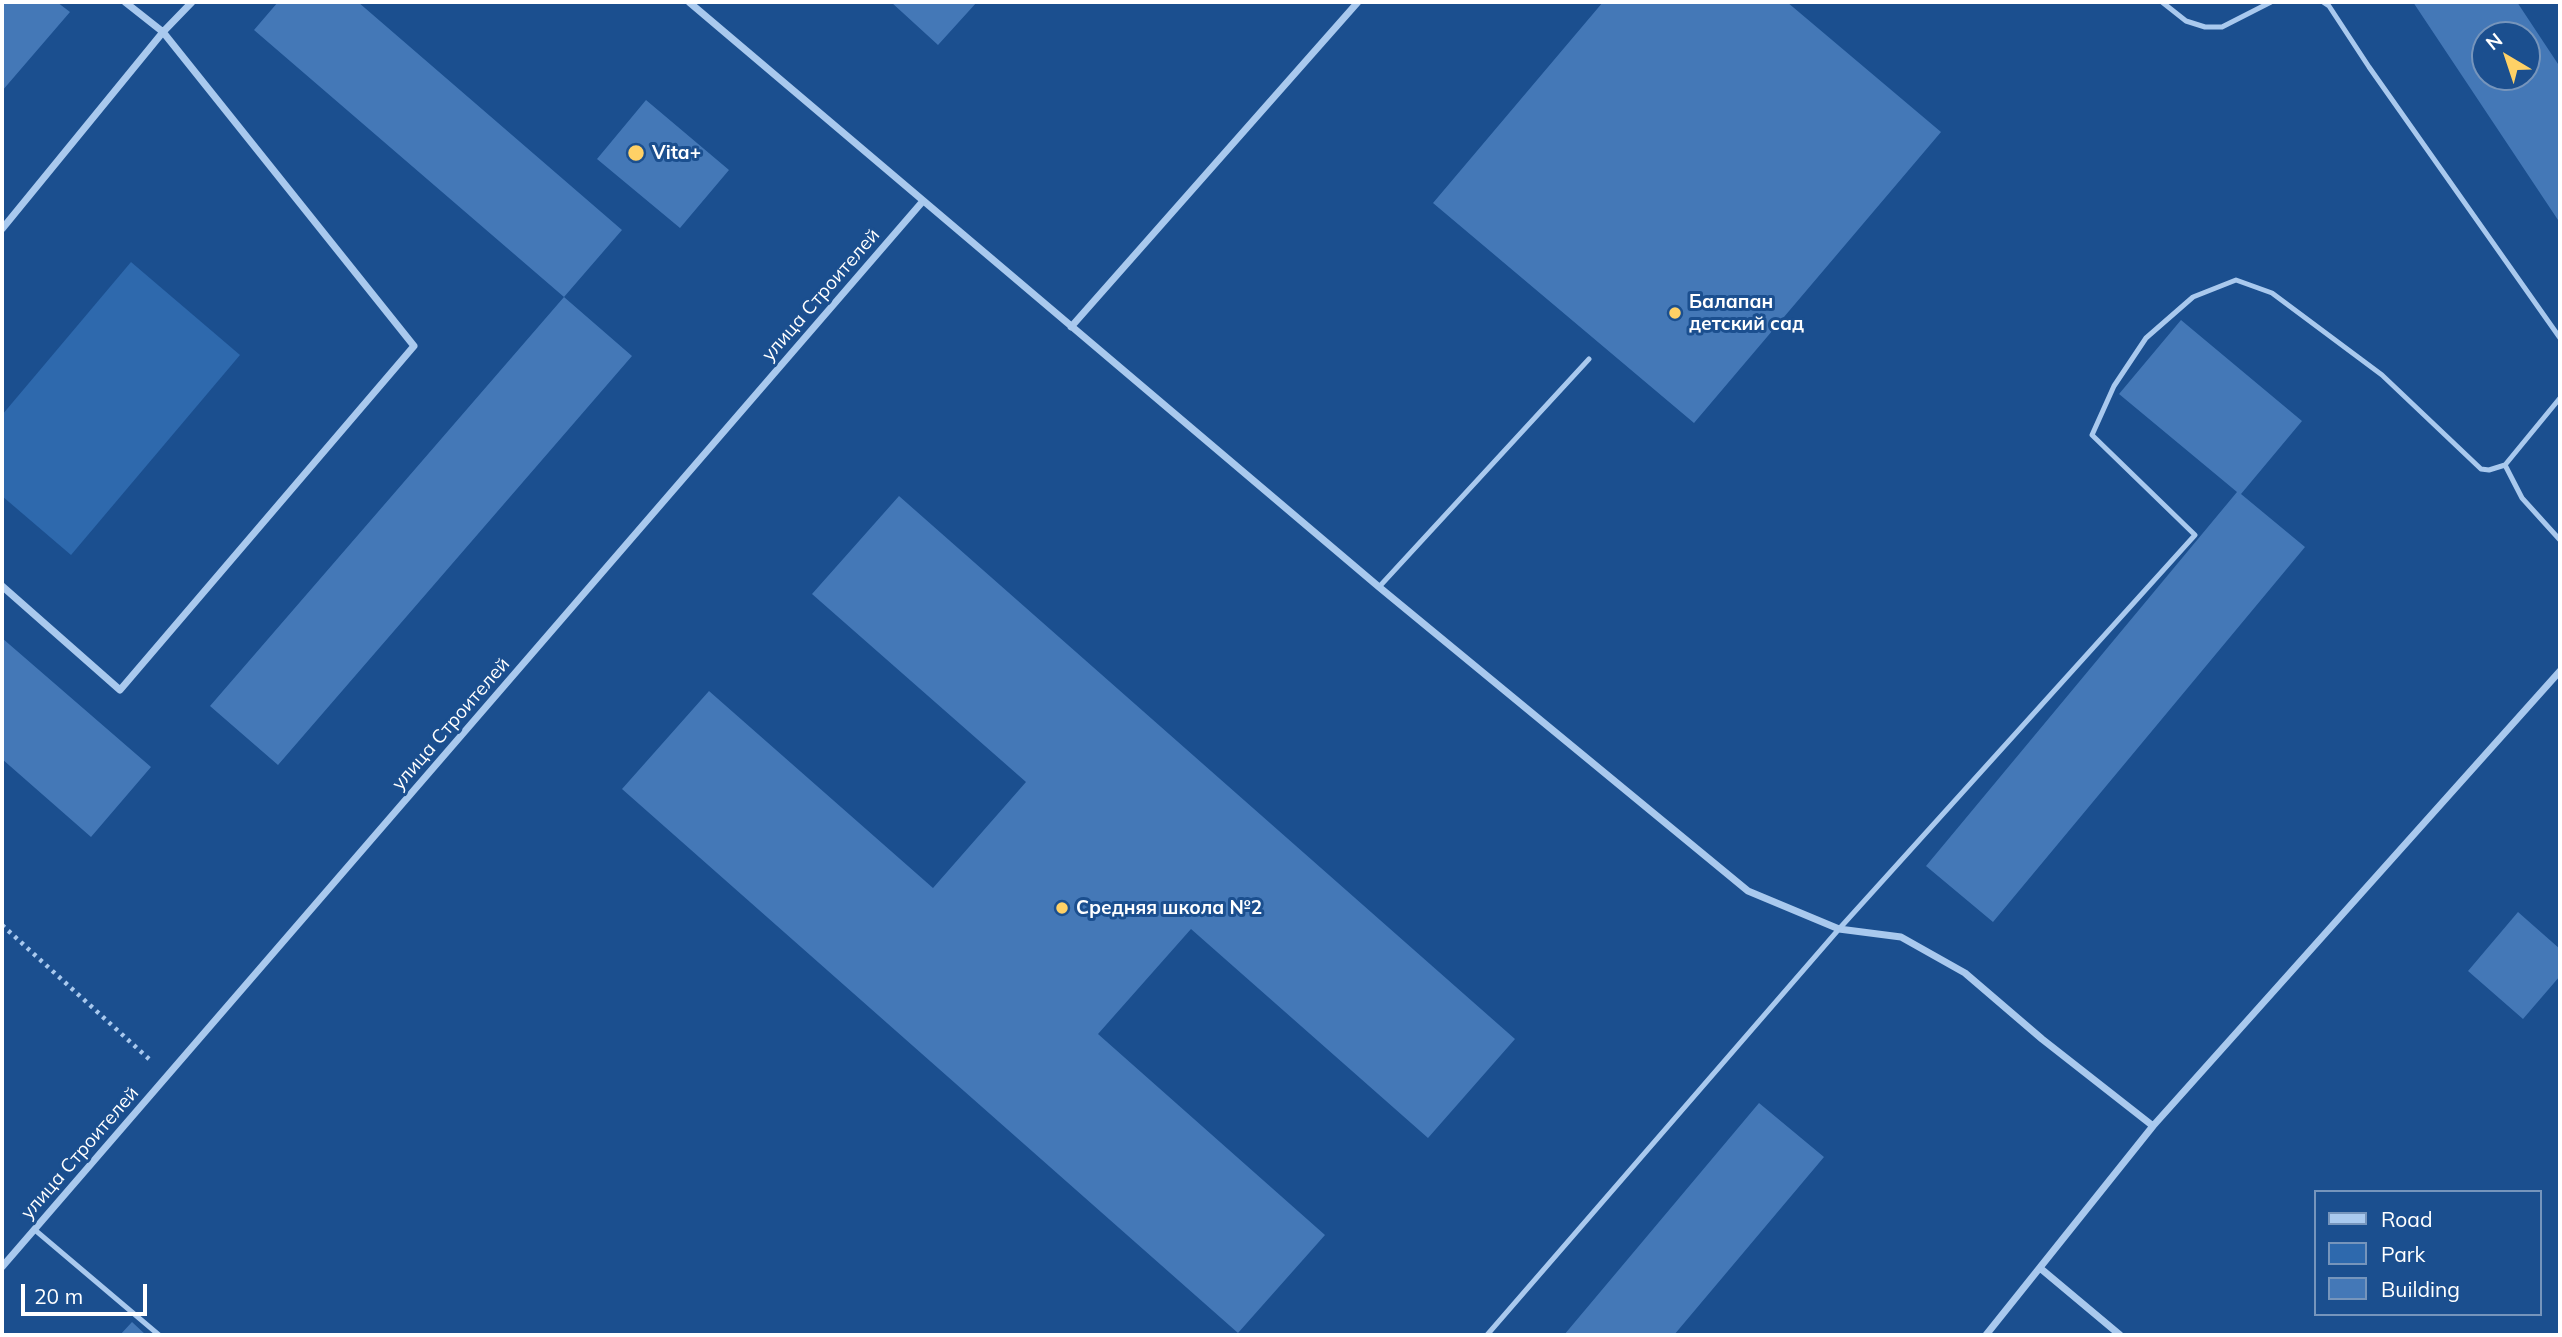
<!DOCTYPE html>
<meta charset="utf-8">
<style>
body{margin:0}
#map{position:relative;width:2562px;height:1337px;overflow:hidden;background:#1b4f8f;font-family:Mulish,sans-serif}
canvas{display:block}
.frame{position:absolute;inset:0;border:4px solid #fff;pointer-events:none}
.legend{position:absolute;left:2314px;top:1190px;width:228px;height:126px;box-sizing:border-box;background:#1b4f8f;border:2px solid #7695bc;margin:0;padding:9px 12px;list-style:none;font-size:21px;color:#fff}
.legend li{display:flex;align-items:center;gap:14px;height:35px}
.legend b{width:35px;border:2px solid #7695bc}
.north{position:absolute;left:2471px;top:21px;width:70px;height:70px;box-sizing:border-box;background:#1b4f8f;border:2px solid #7695bc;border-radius:50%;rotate:321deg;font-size:19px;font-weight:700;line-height:28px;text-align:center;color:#fff}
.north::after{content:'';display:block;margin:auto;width:24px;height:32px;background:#ffd166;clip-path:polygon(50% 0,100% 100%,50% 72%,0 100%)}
.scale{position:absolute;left:21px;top:1284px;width:126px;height:32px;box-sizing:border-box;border:4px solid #fff;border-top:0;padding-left:9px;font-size:21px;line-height:24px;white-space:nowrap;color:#fff;-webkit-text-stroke:5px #1b4f8f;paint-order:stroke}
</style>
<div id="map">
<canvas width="2562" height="1337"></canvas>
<div class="frame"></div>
<ul class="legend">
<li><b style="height:9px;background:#a9c9ee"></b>Road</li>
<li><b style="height:19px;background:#2e69ad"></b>Park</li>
<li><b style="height:19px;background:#4478b7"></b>Building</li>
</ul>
<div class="north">N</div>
<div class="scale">20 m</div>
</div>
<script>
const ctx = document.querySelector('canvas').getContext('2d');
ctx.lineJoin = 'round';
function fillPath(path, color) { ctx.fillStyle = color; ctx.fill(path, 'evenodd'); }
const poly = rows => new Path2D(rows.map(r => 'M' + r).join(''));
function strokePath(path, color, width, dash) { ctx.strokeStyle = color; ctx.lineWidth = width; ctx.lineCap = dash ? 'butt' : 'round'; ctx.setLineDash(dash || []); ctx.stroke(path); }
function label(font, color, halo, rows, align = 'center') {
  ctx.font = font + ' Mulish,sans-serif'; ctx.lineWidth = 6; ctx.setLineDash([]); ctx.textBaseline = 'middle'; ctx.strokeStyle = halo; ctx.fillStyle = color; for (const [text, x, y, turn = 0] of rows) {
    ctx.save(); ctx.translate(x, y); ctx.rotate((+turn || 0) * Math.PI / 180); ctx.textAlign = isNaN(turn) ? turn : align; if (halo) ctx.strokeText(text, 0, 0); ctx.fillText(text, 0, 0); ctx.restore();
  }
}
fillPath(poly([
 [131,262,240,355,71,555,2,496,2,415]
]), '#2e69ad');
fillPath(poly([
 [2,2,57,2,70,12,2,91],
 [278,2,358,2,622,230,564,297,254,30],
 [891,2,977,2,938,45],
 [1603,2,1787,2,1941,132,1694,423,1433,203],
 [2413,2,2517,2,2560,67,2560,223],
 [2485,35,2527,35,2527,77,2485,77],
 [646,100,729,170,680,228,597,159],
 [564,297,632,356,278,765,210,706],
 [2181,320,2302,421,2241,494,2305,547,1993,922,1926,866,2237,492,2119,394],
 [899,496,1515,1039,1428,1138,1191,929,1098,1034,1325,1235,1238,1333,622,789,709,691,933,888,1026,782,812,594],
 [2,638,151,767,91,837,2,759],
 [2518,912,2560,949,2560,976,2523,1019,2468,971],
 [1759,1103,1824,1157,1674,1335,1564,1335],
 [132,1322,146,1335,120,1335]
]), '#4478b7');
strokePath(poly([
 [2,925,149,1059]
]), '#a9c9ee', 4.5, [3.5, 5]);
strokePath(poly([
 [2162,2,2186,21,2205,27,2222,27,2271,2],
 [2323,2,2329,6,2369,67,2560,338],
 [2505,465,2522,498,2560,540],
 [1379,587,1589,359],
 [35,1230,159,1335],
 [1487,1335,1839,929,2195,535,2092,435,2114,386,2146,338,2193,297,2236,280,2272,293,2382,375,2481,469,2489,470,2505,465,2560,398]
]), '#a9c9ee', 5);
strokePath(poly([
 [125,2,163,32,192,2],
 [689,2,1379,587,1748,891,1839,929,1901,937,1965,973,2042,1039,2153,1126],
 [2,229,163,32,414,346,120,690,2,586],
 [1071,327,1358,2],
 [2,1267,923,201],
 [2040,1268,2120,1335],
 [1986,1335,2153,1126,2560,671]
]), '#a9c9ee', 7);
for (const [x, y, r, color] of [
 [636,153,9,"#ffd166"],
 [1675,313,7,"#ffd166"],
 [1062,908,7,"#ffd166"]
]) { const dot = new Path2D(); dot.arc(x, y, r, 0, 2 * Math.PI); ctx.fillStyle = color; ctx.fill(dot); strokePath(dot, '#1b4f8f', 2.5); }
label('bold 19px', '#fff', '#1b4f8f', [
 ["Vita+",652,153],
 ["Балапан",1689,302],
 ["детский сад",1689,324],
 ["Средняя школа №2",1076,908]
], 'left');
label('19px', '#fff', '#1b4f8f', [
 ["улица Строителей",821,295,-49],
 ["улица Строителей",451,724,-49],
 ["улица Строителей",80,1153,-49]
]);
</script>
